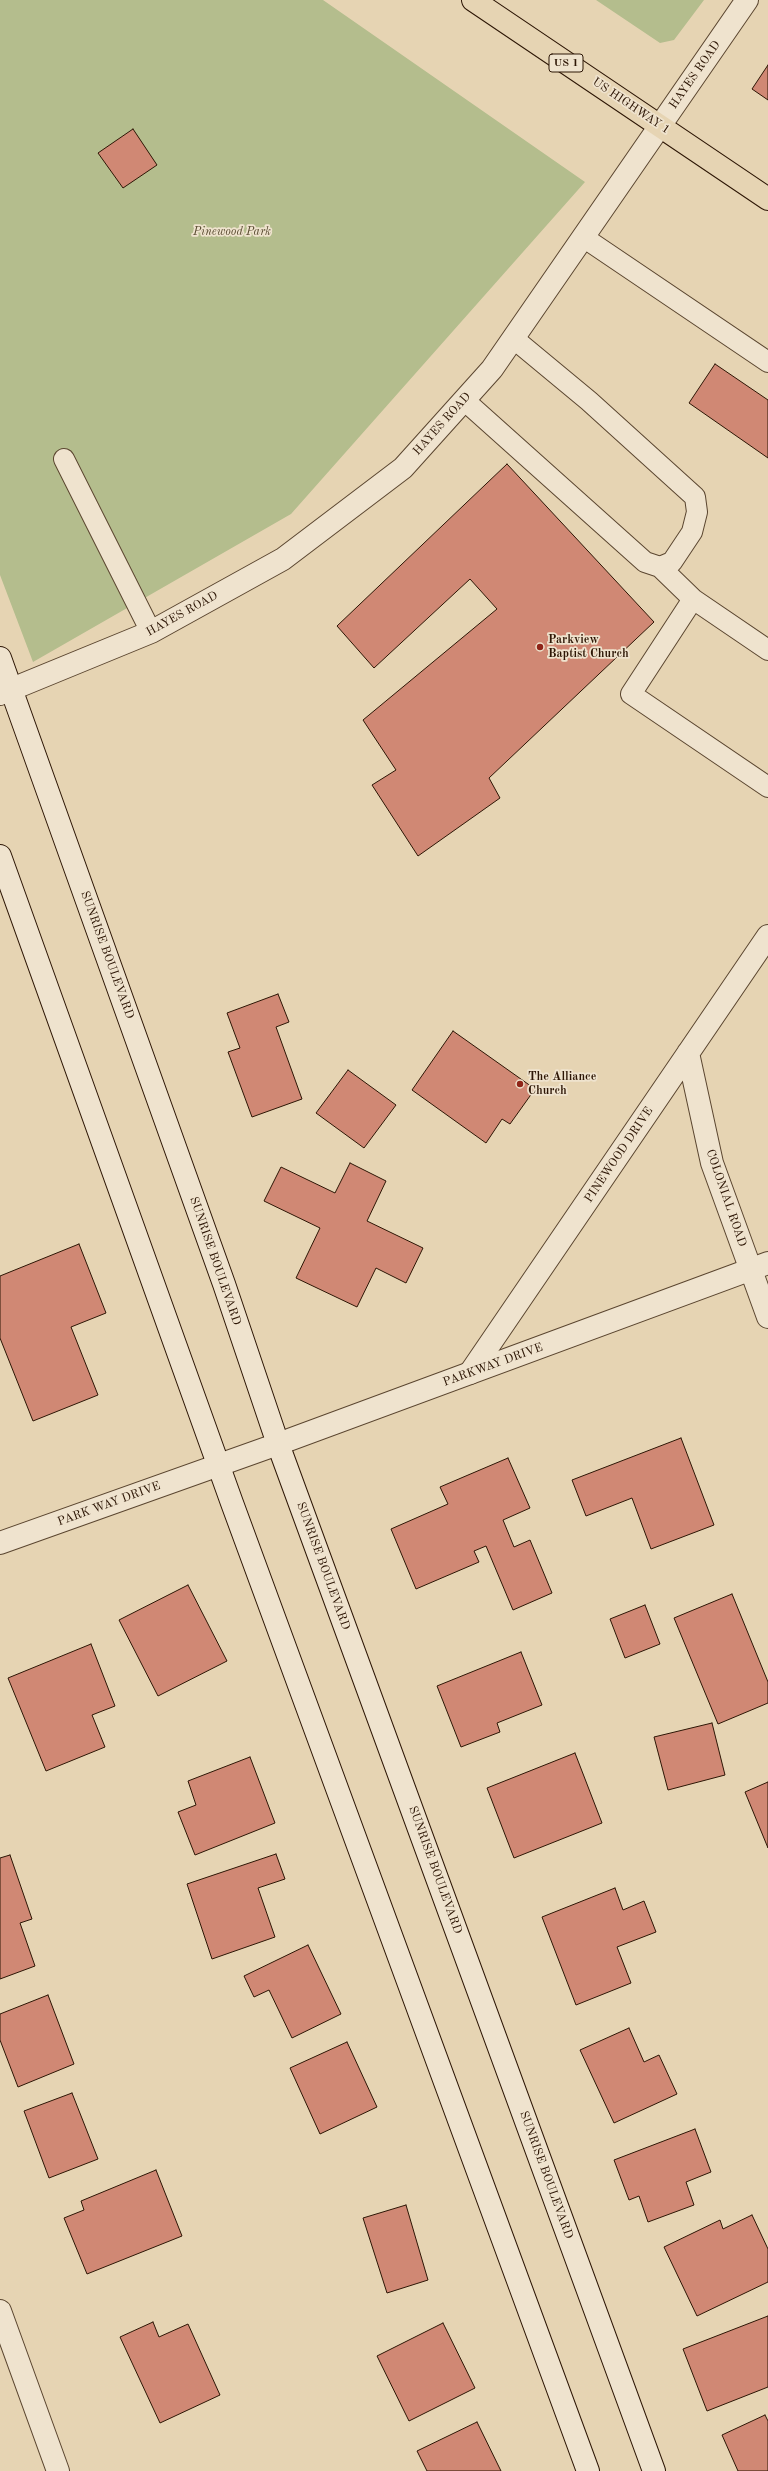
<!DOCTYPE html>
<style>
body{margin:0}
canvas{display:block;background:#e6d4b3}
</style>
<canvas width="768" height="2471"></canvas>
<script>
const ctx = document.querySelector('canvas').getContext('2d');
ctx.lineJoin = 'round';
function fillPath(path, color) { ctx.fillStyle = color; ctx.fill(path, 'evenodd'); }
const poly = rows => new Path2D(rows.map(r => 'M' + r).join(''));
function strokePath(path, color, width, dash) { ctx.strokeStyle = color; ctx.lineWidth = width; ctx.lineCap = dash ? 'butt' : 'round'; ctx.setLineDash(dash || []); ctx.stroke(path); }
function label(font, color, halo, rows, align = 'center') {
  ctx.font = font + ' "Old Standard TT",serif'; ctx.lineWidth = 3.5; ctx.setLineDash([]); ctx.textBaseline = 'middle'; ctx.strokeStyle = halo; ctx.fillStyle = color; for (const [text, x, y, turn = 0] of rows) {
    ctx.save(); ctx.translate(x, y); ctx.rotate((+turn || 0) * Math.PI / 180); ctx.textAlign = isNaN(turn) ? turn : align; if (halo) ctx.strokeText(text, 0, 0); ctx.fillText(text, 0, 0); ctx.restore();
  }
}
fillPath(poly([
 [0,0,323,0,585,182,291,514,33,662,0,575],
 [596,0,704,0,674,40,660,43]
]), '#b4bd8d');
const building = poly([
 [768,65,768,100,752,89,768,65],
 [133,129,157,165,123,188,98,153,133,129],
 [715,364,768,400,768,458,689,403,715,364],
 [507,464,654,622,489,778,500,798,418,856,372,785,396,770,363,720,497,609,470,579,374,668,337,626,507,464],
 [278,994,289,1022,276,1027,302,1099,252,1117,228,1052,240,1048,227,1013,278,994],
 [453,1031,535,1089,510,1124,502,1119,486,1143,412,1090,453,1031],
 [348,1070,396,1105,364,1148,316,1113,348,1070],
 [350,1163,386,1181,367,1221,423,1248,406,1283,376,1268,357,1307,296,1278,320,1228,264,1201,281,1167,335,1193,350,1163],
 [79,1244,106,1313,71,1327,98,1395,33,1421,0,1338,0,1276,79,1244],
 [681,1438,714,1525,651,1549,632,1498,586,1516,572,1480,681,1438],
 [508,1458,530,1508,503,1520,514,1547,530,1540,552,1593,513,1610,486,1546,474,1551,479,1562,416,1589,391,1529,448,1504,440,1487,508,1458],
 [188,1585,227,1661,158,1696,119,1620,188,1585],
 [732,1594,768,1682,768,1703,718,1724,674,1618,732,1594],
 [645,1605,660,1644,625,1658,610,1619,645,1605],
 [91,1644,115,1706,92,1715,105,1747,46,1771,8,1678,91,1644],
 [521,1652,542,1705,497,1723,500,1732,461,1747,437,1686,521,1652],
 [712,1723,725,1775,668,1790,654,1737,712,1723],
 [575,1753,602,1823,514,1858,487,1788,575,1753],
 [250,1757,275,1823,195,1855,178,1812,196,1805,188,1781,250,1757],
 [768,1782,768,1848,745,1792,768,1782],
 [276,1854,285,1879,258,1888,275,1937,212,1959,187,1884,276,1854],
 [10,1855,32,1919,20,1923,35,1966,0,1979,0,1858,10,1855],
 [615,1888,623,1910,644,1901,656,1932,617,1947,631,1983,576,2005,542,1917,615,1888],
 [308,1945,341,2014,292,2038,269,1990,254,1997,244,1976,308,1945],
 [48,1995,74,2064,18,2087,0,2040,0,2014,48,1995],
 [629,2028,644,2062,659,2055,677,2094,614,2123,580,2050,629,2028],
 [347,2042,377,2107,320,2134,290,2068,347,2042],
 [72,2093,98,2159,49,2178,24,2111,72,2093],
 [695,2129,711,2172,686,2182,694,2205,648,2222,639,2196,629,2200,614,2160,695,2129],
 [156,2170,182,2236,87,2274,64,2218,84,2210,81,2201,156,2170],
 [406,2205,428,2280,387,2293,363,2218,406,2205],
 [752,2215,768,2249,768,2282,697,2316,664,2247,720,2220,723,2229,752,2215],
 [768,2316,768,2387,707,2411,683,2349,768,2316],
 [153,2322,159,2337,188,2324,220,2395,160,2423,120,2337,153,2322],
 [443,2323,475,2388,409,2421,377,2356,443,2323],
 [765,2415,768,2421,768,2471,738,2471,722,2435,765,2415],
 [477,2422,501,2471,427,2471,417,2451,477,2422]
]);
fillPath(building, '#d08874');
strokePath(building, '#2d1605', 1);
const service = poly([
 [583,237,768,362],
 [464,400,645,562,660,567,672,562,692,532,697,512,695,497,589,401,513,338],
 [64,459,151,632],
 [660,567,693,599],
 [768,650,693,599,631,694,768,787]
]);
const minor = poly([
 [0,694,151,632,283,559,403,468,492,369,747,0],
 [688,1053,712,1163,768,1317],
 [470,1373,768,936],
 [0,2311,58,2471]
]);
const tertiary = poly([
 [0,1543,278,1444,768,1263]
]);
const secondary = poly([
 [0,658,224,1284,278,1444,654,2471],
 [0,856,232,1503,588,2471]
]);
const primary = poly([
 [473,0,768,199]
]);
strokePath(service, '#5b4630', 22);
strokePath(minor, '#5b4630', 24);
strokePath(tertiary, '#5b4630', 24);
strokePath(secondary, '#2d1605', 24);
strokePath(primary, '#2d1605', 24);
strokePath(service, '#efe3ce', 20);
strokePath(minor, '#efe3ce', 22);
strokePath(tertiary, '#efe3ce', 22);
strokePath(secondary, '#efe3ce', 22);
strokePath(primary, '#e6d4b3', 22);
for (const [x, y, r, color] of [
 [540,647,4,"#8f2418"],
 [520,1084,4,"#8f2418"]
]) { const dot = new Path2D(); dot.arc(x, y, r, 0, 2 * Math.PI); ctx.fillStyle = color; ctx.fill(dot); strokePath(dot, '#efe3ce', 1.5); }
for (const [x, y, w] of [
 [566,63,34]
]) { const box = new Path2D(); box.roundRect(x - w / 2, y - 9, w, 18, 3); ctx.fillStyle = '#efe3ce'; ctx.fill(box); strokePath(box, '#2d1605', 1); }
label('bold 11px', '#2d1605', null, [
 ["US 1",566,63]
]);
label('12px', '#2d1605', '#efe3ce', [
 ["HAYES ROAD",695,75,-55],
 ["US HIGHWAY 1",631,106,34],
 ["HAYES ROAD",442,424,-48],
 ["HAYES ROAD",182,614,-29],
 ["SUNRISE BOULEVARD",107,955,70],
 ["PINEWOOD DRIVE",619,1155,-56],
 ["COLONIAL ROAD",726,1198,71],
 ["SUNRISE BOULEVARD",215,1261,71],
 ["PARKWAY DRIVE",493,1365,-20],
 ["PARK WAY DRIVE",109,1504,-20],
 ["SUNRISE BOULEVARD",323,1566,70],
 ["SUNRISE BOULEVARD",435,1870,70],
 ["SUNRISE BOULEVARD",546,2175,70]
]);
label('italic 12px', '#56482e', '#efe3ce', [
 ["Pinewood Park",232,232]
]);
label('bold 12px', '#2d1605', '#efe3ce', [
 ["Parkview",548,640],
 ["Baptist Church",548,654],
 ["The Alliance",528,1077],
 ["Church",528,1091]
], 'left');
</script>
